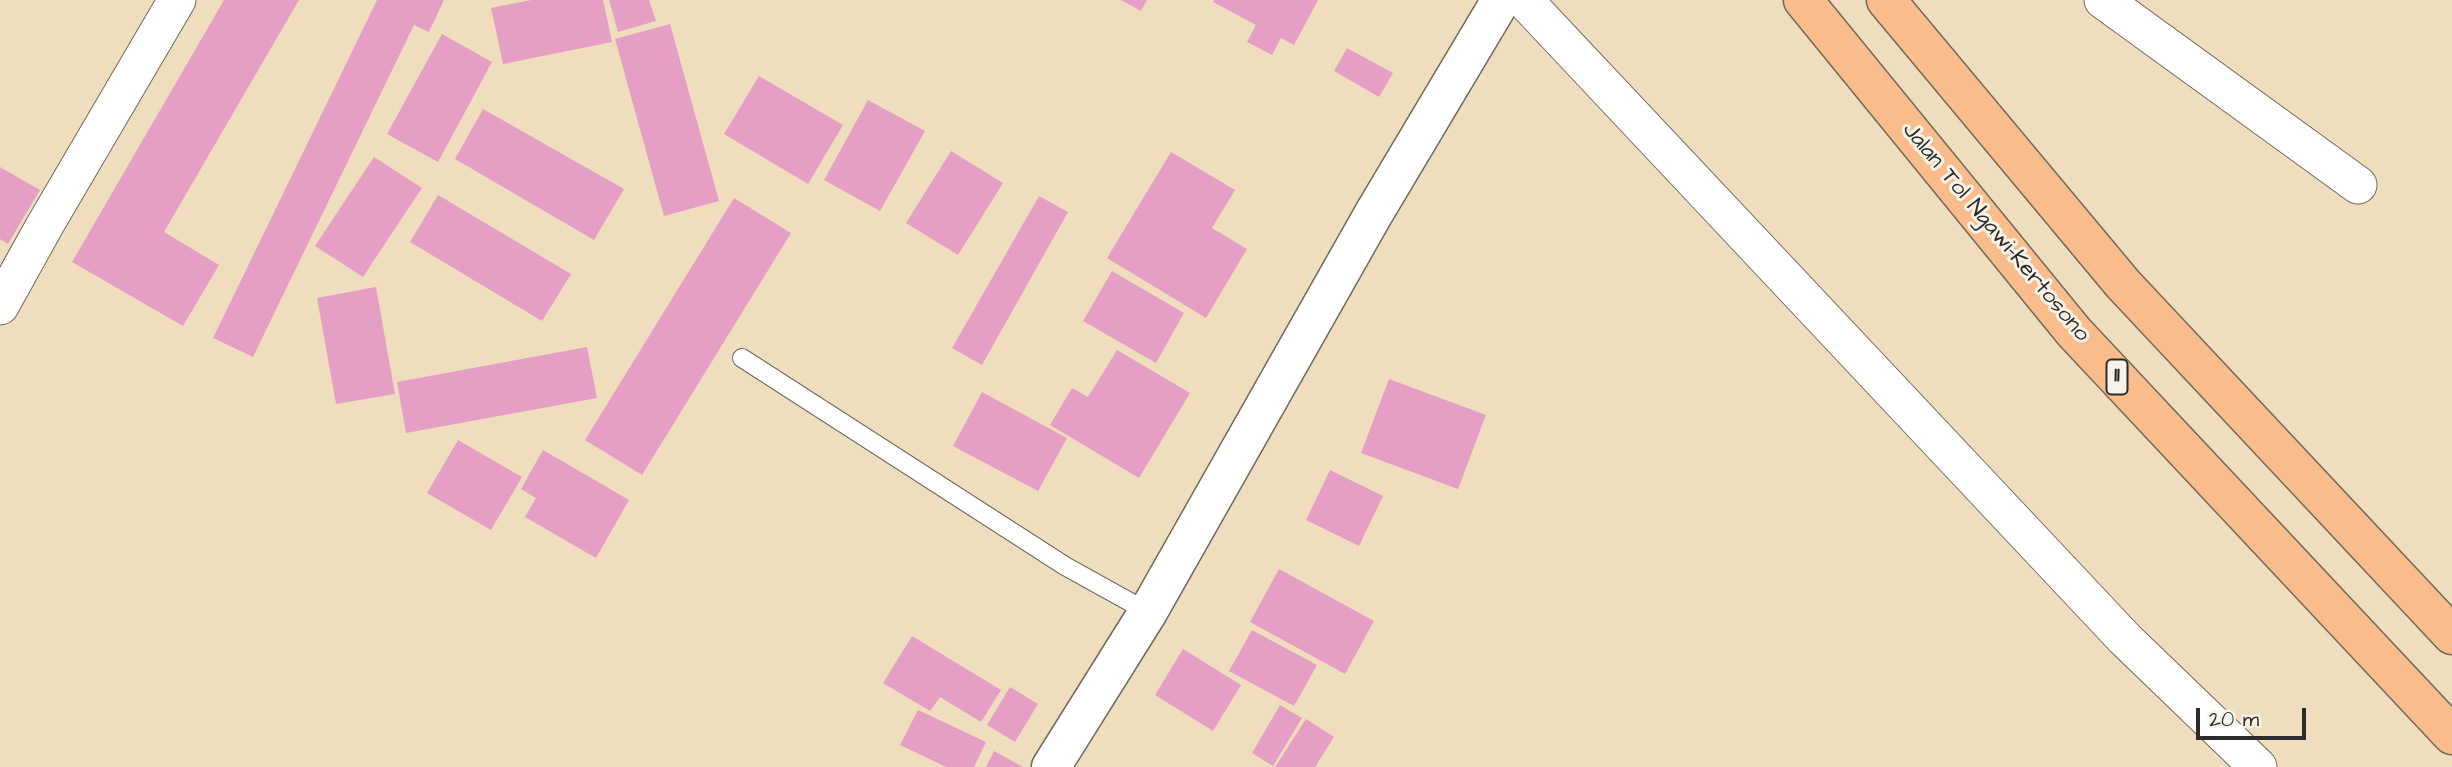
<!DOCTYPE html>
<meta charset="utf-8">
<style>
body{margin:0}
#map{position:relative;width:2452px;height:767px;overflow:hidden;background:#eedebd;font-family:"Architects Daughter",sans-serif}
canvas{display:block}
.scale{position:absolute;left:2196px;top:708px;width:110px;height:32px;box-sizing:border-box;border:4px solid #2b2b2b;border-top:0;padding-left:9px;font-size:21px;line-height:24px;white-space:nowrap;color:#2b2b2b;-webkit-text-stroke:5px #f7f3e8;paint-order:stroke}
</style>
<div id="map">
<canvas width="2452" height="767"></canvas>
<div class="scale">20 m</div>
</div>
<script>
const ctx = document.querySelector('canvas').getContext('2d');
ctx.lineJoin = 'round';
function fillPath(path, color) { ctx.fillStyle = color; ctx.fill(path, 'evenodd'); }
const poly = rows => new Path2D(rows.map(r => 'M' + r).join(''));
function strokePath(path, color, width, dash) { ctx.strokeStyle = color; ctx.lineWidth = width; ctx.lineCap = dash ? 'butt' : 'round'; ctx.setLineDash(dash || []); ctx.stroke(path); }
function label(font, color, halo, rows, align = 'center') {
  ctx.font = font + ' "Architects Daughter",sans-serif'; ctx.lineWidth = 6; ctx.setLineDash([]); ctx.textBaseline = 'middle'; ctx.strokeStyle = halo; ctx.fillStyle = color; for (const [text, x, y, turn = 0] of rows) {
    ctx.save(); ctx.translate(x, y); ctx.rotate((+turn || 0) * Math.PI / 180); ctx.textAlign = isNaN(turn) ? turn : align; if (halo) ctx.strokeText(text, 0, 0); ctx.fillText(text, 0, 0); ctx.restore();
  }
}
fillPath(poly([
 [224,0,299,0,164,232,219,265,183,326,72,262],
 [377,0,444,0,429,32,414,25,253,357,213,338],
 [531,0,603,0,612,42,503,64,491,8],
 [609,0,649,0,656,21,618,32],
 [1121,0,1147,0,1141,11],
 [1214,0,1318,0,1294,45,1281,38,1272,55,1247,42,1256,25,1213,2],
 [670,24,719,201,664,216,615,39],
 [442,34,492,62,438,162,387,134],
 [1347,48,1393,73,1379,97,1334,71],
 [759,76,843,125,808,184,724,134],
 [868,100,925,131,880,211,824,180],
 [483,109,624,189,594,240,455,159],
 [951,151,1003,183,958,255,906,223],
 [1171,152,1235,190,1212,228,1247,249,1206,318,1107,258],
 [374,157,422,188,363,277,315,246],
 [0,167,40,190,8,244,0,239],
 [438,195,571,274,542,321,410,242],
 [1039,196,1068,212,982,365,952,348],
 [734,198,791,233,642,475,585,440],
 [1112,271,1184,313,1156,363,1083,321],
 [376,287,395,394,336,404,317,298],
 [587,347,597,398,406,433,397,382],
 [1117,350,1190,393,1139,478,1050,425,1072,388,1088,397],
 [1389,379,1486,415,1458,489,1361,453],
 [982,392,1067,438,1038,491,953,446],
 [458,440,522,477,491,530,427,493],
 [543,450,629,500,596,558,525,517,536,498,521,489],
 [1330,470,1383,496,1359,546,1306,520],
 [1279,569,1374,621,1345,674,1250,622],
 [1252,630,1317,665,1294,706,1229,671],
 [912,636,1001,690,981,722,940,697,930,711,883,683],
 [1183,649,1241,685,1213,731,1155,695],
 [1010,687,1038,704,1015,742,987,725],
 [1280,705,1302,718,1273,766,1252,753],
 [918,710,986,742,974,767,946,767,900,745],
 [1306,719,1334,737,1315,767,1275,767],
 [994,751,1023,767,986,767]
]), '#e69fc4');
const service = poly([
 [742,358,1065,566,1148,612]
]);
const minor = poly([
 [1524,0,2125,639,2258,767],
 [2103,0,2358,185],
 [0,306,45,225,177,0]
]);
const tertiary = poly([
 [1051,767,1148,612,1374,213,1501,0]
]);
const motorway = poly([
 [1803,0,2074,332,2452,735],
 [1886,0,2123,284,2452,635]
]);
strokePath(service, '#6f6a5e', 20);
strokePath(minor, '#6f6a5e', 39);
strokePath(tertiary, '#6f6a5e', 41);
strokePath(motorway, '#6f6a5e', 41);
strokePath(service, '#fff', 18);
strokePath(minor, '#fff', 37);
strokePath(tertiary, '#fff', 38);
strokePath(motorway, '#f9bc8a', 38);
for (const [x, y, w] of [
 [2117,377,21]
]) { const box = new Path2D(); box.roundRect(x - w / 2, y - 17.5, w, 35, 5); ctx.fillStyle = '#f7f3e8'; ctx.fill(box); strokePath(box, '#2b2b2b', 2); }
label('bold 21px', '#2b2b2b', null, [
 ["11",2117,377]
]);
label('23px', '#2b2b2b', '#f7f3e8', [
 ["Jalan Tol Ngawi–Kertosono",1995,233,50]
]);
</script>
